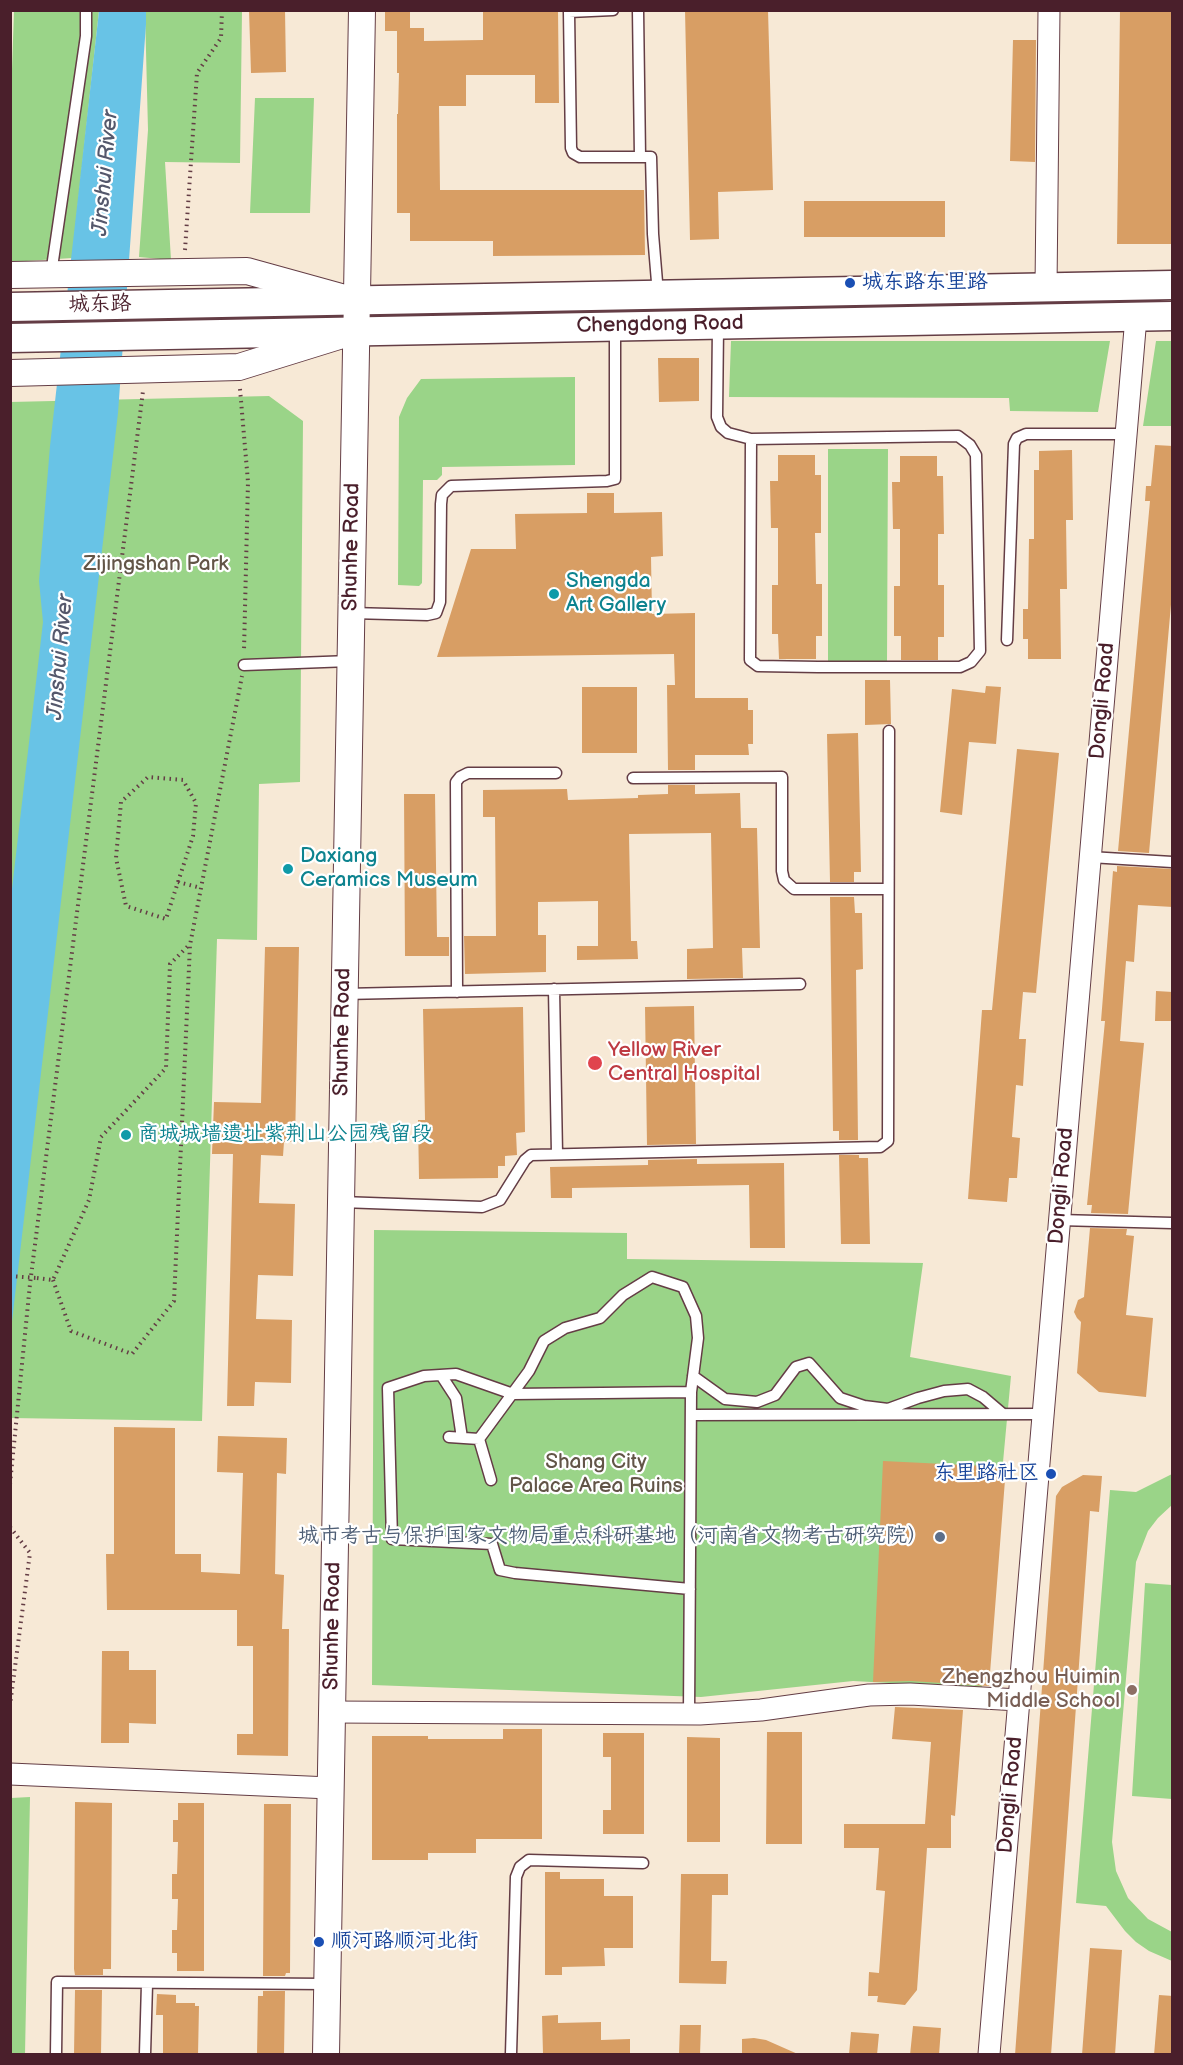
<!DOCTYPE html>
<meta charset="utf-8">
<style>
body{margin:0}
#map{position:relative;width:1183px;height:2065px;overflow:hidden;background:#f7e9d6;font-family:"Balsamiq Sans",sans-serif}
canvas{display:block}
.frame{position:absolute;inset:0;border:12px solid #4a1f2b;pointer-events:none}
</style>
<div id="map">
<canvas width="1183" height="2065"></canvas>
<div class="frame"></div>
</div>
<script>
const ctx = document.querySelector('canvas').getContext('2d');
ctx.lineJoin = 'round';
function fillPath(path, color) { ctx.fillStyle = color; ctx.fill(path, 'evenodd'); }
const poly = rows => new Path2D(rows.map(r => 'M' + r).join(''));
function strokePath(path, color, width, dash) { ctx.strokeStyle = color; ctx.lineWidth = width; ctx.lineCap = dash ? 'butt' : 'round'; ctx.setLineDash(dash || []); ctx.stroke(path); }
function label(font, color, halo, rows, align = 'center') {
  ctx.font = font + ' "Balsamiq Sans","LXGW WenKai TC",sans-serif'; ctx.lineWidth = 4.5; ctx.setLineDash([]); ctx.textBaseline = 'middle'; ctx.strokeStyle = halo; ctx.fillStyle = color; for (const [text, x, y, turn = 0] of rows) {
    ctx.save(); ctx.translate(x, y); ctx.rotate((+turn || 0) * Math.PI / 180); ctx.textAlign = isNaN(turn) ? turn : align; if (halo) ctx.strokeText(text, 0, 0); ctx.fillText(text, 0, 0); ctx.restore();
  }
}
fillPath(poly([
 [14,11,99,11,72,258,11,262,10,127],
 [145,11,242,11,240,163,165,162,171,260,139,257,148,130],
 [255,98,314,98,310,213,250,213],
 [731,341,1110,341,1098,412,1010,411,1009,398,729,397],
 [1156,341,1172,341,1172,426,1143,426],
 [575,377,575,465,442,467,442,475,437,480,423,480,422,583,419,586,398,585,399,417,407,398,421,379],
 [269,396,303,421,300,782,259,784,257,940,217,939,202,1421,11,1418,10,402],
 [828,449,888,449,887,662,828,662],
 [374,1230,627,1233,627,1259,923,1263,910,1357,1011,1376,982,1688,853,1681,701,1697,372,1685],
 [1172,1474,1172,1505,1158,1518,1148,1531,1136,1562,1112,1842,1116,1871,1128,1898,1148,1919,1172,1932,1172,1961,1149,1951,1136,1942,1125,1931,1106,1906,1076,1903,1110,1490,1136,1492],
 [1145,1583,1172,1585,1172,1799,1132,1796],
 [30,1797,25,2054,11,2054,11,1798]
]), '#9ad488');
fillPath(poly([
 [99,11,146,11,146,24,118,413,11,1330,10,906,43,622,39,581,50,446]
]), '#68c3e6');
fillPath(poly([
 [249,10,285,10,286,72,251,73],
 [385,10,410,10,410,28,424,28,424,41,483,40,483,10,558,10,559,103,535,103,535,75,466,75,466,106,439,106,440,190,644,190,645,255,493,256,493,241,410,241,410,213,397,213,397,114,398,114,399,73,397,73,397,31,385,31],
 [685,10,768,10,773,190,718,192,719,239,690,240],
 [1120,10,1173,10,1173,244,1117,244],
 [1013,40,1036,40,1035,162,1010,161],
 [804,201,945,201,945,237,804,237],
 [658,358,699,358,699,401,659,402],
 [1155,445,1173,446,1173,582,1149,853,1118,851,1150,501,1145,501,1146,486,1151,486],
 [1072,450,1073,520,1066,520,1067,589,1060,589,1061,659,1028,659,1028,639,1023,639,1023,609,1028,609,1029,539,1034,539,1034,470,1039,470,1039,451],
 [778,455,815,455,815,475,821,475,821,533,815,533,816,584,822,584,822,636,816,636,816,659,779,659,778,634,772,634,772,585,778,585,778,528,771,528,770,481,778,481],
 [900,456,937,456,937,476,943,476,944,534,938,534,938,585,944,585,944,637,938,637,938,660,901,660,901,636,894,636,894,586,900,586,900,529,893,529,892,482,900,482],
 [587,493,614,493,614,513,662,512,663,556,651,557,652,614,695,613,695,698,748,698,748,710,753,710,753,744,748,744,749,755,695,755,695,770,668,770,667,685,675,685,674,654,437,657,471,549,516,549,515,514,587,513],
 [865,680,890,680,891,724,865,725],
 [986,686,1001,687,996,744,969,742,962,815,940,812,952,689,985,693],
 [582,687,637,687,637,753,582,753],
 [858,733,861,872,854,872,854,882,830,882,827,734],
 [1017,749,1059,753,1036,993,1023,992,1019,1039,1026,1039,1023,1086,1016,1085,1012,1137,1020,1138,1017,1178,1009,1178,1007,1202,968,1199,982,1010,992,1010],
 [668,785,695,785,695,794,740,793,741,828,757,828,760,948,742,948,743,978,687,979,687,949,713,948,711,833,629,834,631,941,637,941,638,959,577,960,577,946,598,946,598,901,538,902,538,935,546,935,546,972,465,974,464,936,496,936,495,817,483,817,483,790,567,789,568,800,638,798,638,795,668,794],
 [404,794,435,794,437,937,449,937,449,956,405,956],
 [1117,866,1173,869,1173,907,1138,905,1134,962,1126,961,1120,1041,1144,1043,1128,1214,1091,1213,1092,1205,1087,1205,1105,1021,1101,1021,1113,871,1117,872],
 [830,897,854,897,855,913,862,913,863,969,856,970,858,1140,839,1140,839,1131,833,1131],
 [265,947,299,947,295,1142,284,1142,283,1156,261,1155,259,1203,295,1204,293,1276,258,1275,256,1319,292,1320,291,1383,255,1382,254,1406,227,1406,233,1154,212,1154,214,1102,261,1103],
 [1156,991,1173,992,1173,1021,1155,1021],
 [694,1006,696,1144,647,1145,645,1007],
 [523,1007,525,1132,516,1133,517,1155,505,1156,505,1166,498,1166,498,1178,419,1179,418,1120,425,1120,423,1009],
 [839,1155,859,1155,859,1158,868,1158,870,1244,841,1244],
 [697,1159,697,1164,784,1163,785,1248,750,1248,749,1185,572,1188,572,1198,551,1198,550,1167,648,1165,648,1160],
 [1090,1228,1127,1229,1126,1235,1134,1236,1126,1315,1153,1318,1146,1397,1099,1392,1077,1373,1081,1322,1077,1318,1074,1312,1078,1300,1084,1297],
 [114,1427,175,1428,175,1554,201,1554,201,1572,240,1574,243,1473,217,1472,218,1436,287,1438,286,1474,277,1473,275,1574,284,1575,282,1629,289,1629,288,1756,237,1755,237,1734,253,1734,253,1646,237,1646,237,1610,107,1610,106,1554,114,1554],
 [883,1461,1006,1467,989,1686,911,1681,873,1682],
 [1083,1475,1102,1476,1099,1512,1090,1511,1051,2055,1015,2055,1056,1496,1062,1487],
 [102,1651,129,1651,129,1670,156,1670,156,1724,129,1723,129,1743,101,1743],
 [895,1707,963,1710,955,1816,951,1815,951,1848,927,1848,917,1990,905,2005,877,2002,878,1996,868,1996,869,1972,879,1973,885,1891,876,1890,879,1848,844,1848,844,1824,925,1824,931,1742,892,1739],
 [503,1729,542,1729,542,1839,476,1839,476,1853,428,1853,428,1860,372,1860,372,1736,428,1736,428,1739,503,1739],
 [767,1732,802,1732,802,1844,766,1844],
 [603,1733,644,1733,644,1834,603,1834,603,1810,611,1810,611,1757,603,1757],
 [687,1737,720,1738,720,1842,687,1842],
 [75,1802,112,1803,111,1969,103,1969,103,1975,75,1975,74,1969],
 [178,1803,204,1803,204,1971,177,1971,177,1953,172,1953,172,1930,177,1930,178,1899,172,1899,172,1874,177,1874,178,1842,173,1842,173,1820,178,1820],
 [264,1804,291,1804,290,1973,286,1973,285,1976,263,1976],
 [545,1872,560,1872,560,1879,604,1879,604,1896,633,1896,633,1948,604,1948,605,1966,562,1967,562,1975,545,1975],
 [681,1874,728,1874,728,1895,712,1895,711,1961,727,1961,726,1984,679,1983],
 [1090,1948,1122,1950,1115,2055,1082,2055],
 [75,1990,102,1990,101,2055,74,2055],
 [263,1991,285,1991,284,2055,257,2055,258,1996,263,1996],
 [157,1994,176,1995,176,2003,195,2003,195,2006,199,2006,198,2055,163,2055,163,2015,156,2015],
 [1159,1995,1173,1996,1173,2055,1154,2055],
 [558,2015,558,2023,601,2022,601,2040,630,2039,630,2055,543,2054,542,2016],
 [680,2025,701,2025,700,2055,679,2055],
 [913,2026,941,2028,939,2055,910,2055],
 [851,2032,879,2034,877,2055,849,2055],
 [754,2038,766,2040,800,2055,742,2055,742,2039]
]), '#d89e64');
const service = poly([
 [613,10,569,12,571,148,573,153,580,157,651,157,653,234,658,294],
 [638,10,640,157],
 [51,274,86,36,86,10],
 [718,327,717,417,721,427,728,433,751,439,958,436,970,445,976,455,980,651,971,662,960,667,818,667,758,666,750,660,751,439],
 [351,613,427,615,436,613,440,602,441,504,442,495,451,486,607,481,615,479,615,327],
 [1007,640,1014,444,1017,438,1026,434,1126,434],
 [244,665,350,661],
 [633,778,782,777,782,871,784,880,794,889,888,889],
 [1090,857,1172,862],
 [554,989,557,1154],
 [457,992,456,782,460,777,468,773,556,773],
 [344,994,800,984],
 [341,1202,482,1207,500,1200,525,1160,531,1155,880,1147,888,1141,889,731],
 [1059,1220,1172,1223],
 [441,1375,456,1398,462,1438],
 [693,1376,725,1399,757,1402,775,1395,796,1367,809,1363,840,1398,864,1406,888,1409,918,1398,944,1391,968,1389,983,1397,1003,1414],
 [691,1415,1043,1414],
 [449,1437,479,1439],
 [491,1480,479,1439,529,1371,544,1341,565,1328,600,1318,623,1295,652,1277,683,1287,696,1316,698,1338,691,1392,689,1714],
 [690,1589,515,1573,500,1570,492,1544,392,1539,388,1388,424,1376,456,1374,513,1394,691,1392],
 [56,2054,57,1982,327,1984],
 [145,2054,147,1984],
 [511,2054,516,1877,520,1867,529,1860,643,1863]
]);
const minor = poly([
 [1046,287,1049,10],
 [331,1712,700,1714,761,1710,869,1695,910,1694,1019,1700],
 [10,1774,330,1788],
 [989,2054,1136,317]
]);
const tertiary = poly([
 [10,275,247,271,341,297],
 [10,373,239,367,339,336],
 [326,2054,362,10]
]);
const secondary = poly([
 [10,307,1172,285],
 [10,338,1172,316]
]);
strokePath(service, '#643d45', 13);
strokePath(minor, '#643d45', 23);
strokePath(tertiary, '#643d45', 28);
strokePath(secondary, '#643d45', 31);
strokePath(poly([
 [185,250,197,73,221,38,222,10],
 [240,389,248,482,244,651],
 [178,882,193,836,196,803,183,780,148,777,121,802,116,858,126,906,166,919,178,882,201,888],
 [37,1278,53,1280,89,1200,101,1137,166,1068,170,964,189,945],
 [53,1280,71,1331,132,1354,174,1301,190,945,242,676],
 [10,1484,30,1284,143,391],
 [10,1527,30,1553,10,1705]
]), '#643d45', 4, [1.5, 4.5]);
strokePath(service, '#fff', 10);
strokePath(minor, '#fff', 21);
strokePath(tertiary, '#fff', 26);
strokePath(secondary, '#fff', 28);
strokePath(poly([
 [10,1276,37,1278]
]), '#643d45', 4, [1.5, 4.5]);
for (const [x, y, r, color] of [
 [850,283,6,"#1a4fb4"],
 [554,594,6,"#0f9aa8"],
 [288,869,6,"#0f9aa8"],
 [595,1063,8,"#e0444e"],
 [126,1135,6,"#0f9aa8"],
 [1051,1474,6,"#1a4fb4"],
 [940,1537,6,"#5c6f8a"],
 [1132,1690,6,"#8d6e63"],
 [319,1942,6,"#1a4fb4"]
]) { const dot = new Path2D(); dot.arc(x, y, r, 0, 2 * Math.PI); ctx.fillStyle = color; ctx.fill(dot); strokePath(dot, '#fff', 2); }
label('21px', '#164399', '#fff', [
 ["城东路东里路",862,283],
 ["东里路社区",1039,1474,"right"],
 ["顺河路顺河北街",331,1942]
], 'left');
label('21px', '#4a1f2b', '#fff', [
 ["城东路",100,305,-1],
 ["Chengdong Road",660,325,-1],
 ["Shunhe Road",352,547,-89],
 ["Dongli Road",1103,701,-85],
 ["Shunhe Road",343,1032,-89],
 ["Dongli Road",1062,1186,-85],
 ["Shunhe Road",333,1626,-89],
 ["Dongli Road",1011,1795,-85]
]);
label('21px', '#625547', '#fff', [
 ["Zijingshan Park",156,565],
 ["Shang City",596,1463],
 ["Palace Area Ruins",596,1487]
]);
label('21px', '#0d838f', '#fff', [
 ["Shengda",566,582],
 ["Art Gallery",566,606],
 ["Daxiang",300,857],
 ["Ceramics Museum",300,881],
 ["商城城墙遗址紫荆山公园残留段",138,1135]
], 'left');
label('21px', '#be3a42', '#fff', [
 ["Yellow River",608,1051],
 ["Central Hospital",608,1075]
], 'left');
label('21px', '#4e5e75', '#fff', [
 ["城市考古与保护国家文物局重点科研基地（河南省文物考古研究院）",928,1537]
], 'right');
label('21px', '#785e54', '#fff', [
 ["Zhengzhou Huimin",1120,1678],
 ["Middle School",1120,1702]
], 'right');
label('italic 22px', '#54586c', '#fff', [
 ["Jinshui River",106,173,-85],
 ["Jinshui River",61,657,-85]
]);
</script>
